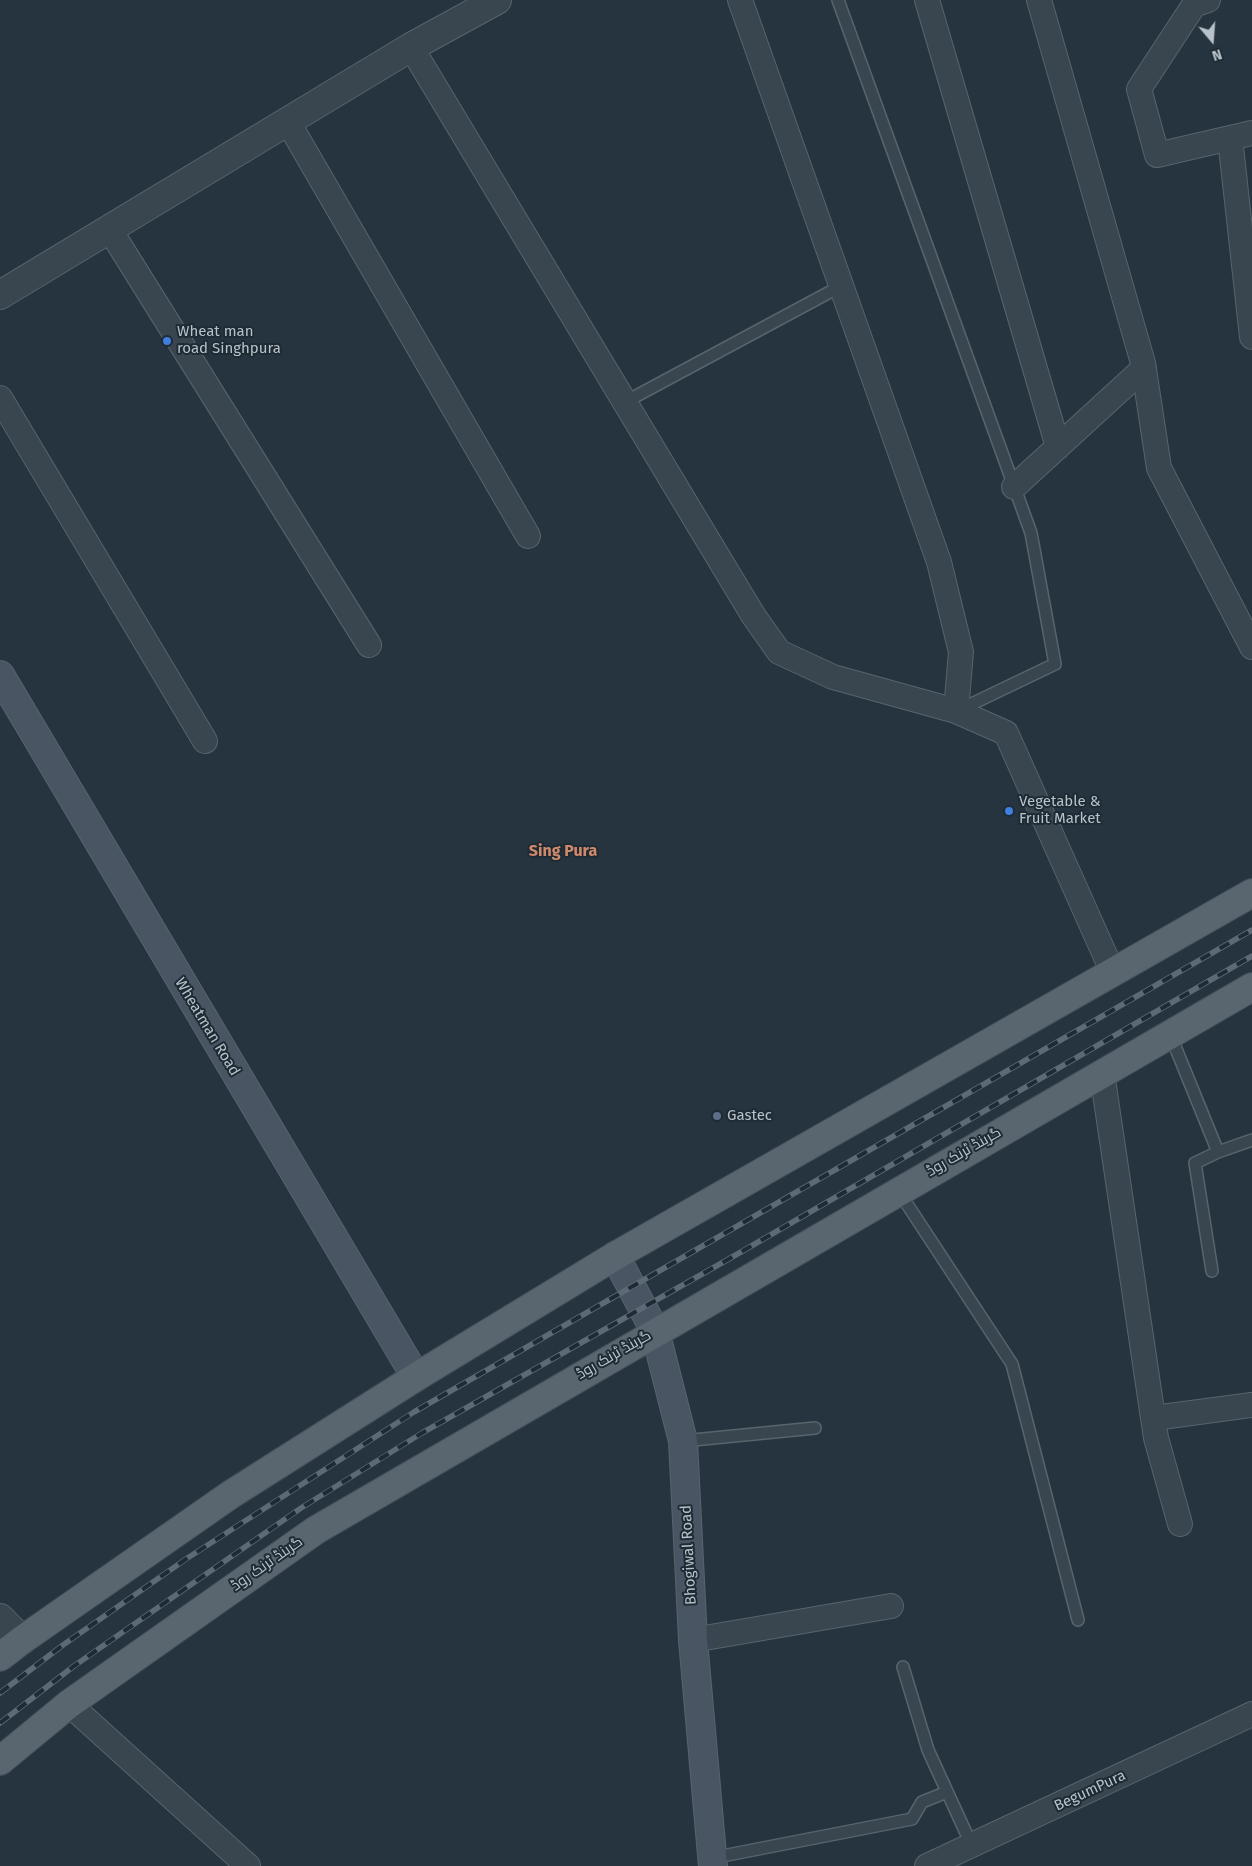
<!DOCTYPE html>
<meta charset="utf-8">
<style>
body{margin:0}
#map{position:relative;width:1252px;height:1866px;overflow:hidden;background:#26343f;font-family:"Fira Sans",sans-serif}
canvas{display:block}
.north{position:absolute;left:1187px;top:15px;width:50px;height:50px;-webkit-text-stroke:4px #1f2b34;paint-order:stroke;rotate:162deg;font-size:14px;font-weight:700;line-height:20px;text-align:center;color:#b7c1c9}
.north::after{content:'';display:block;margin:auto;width:18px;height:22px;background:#b7c1c9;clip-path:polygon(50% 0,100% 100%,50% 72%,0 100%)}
</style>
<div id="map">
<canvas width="1252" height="1866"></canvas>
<div class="north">N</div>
</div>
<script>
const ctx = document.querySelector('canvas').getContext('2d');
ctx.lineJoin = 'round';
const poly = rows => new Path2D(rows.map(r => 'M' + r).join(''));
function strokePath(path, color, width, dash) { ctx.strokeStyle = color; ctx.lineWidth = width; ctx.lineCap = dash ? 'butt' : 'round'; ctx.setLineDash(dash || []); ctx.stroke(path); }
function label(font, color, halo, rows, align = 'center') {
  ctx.font = font + ' "Fira Sans",Cairo,sans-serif'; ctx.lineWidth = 4; ctx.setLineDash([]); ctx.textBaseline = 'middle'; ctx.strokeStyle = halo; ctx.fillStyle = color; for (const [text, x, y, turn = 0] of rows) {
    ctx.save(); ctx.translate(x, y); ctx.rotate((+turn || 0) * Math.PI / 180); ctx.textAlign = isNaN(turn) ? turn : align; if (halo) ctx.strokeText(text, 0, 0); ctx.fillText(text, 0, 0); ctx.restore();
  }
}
const service = poly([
 [838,0,1031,533,1055,664,957,711],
 [625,402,841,286],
 [1170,1034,1218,1152,1252,1140],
 [899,1192,1012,1364,1078,1620],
 [1212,1271,1195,1163,1218,1152],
 [683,1441,815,1428],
 [903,1667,928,1750,972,1846],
 [712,1858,912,1819,922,1802,947,1792]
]);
const minor = poly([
 [740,0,939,562,961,652,956,711],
 [927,0,1058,447],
 [1039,0,1143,363,1159,468,1252,647],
 [1208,0,1194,5,1139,89,1157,155,1252,133],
 [411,47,753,615,779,652,833,677,956,711,1006,733,1113,973],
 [288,122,528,536],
 [1230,138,1252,337],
 [110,230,369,645],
 [0,398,205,741],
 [1014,487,1144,368],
 [1102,1073,1156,1438,1180,1524],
 [1154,1418,1252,1405],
 [693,1640,891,1606],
 [69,1704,248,1866],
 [927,1866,1252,1714]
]);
const tertiary = poly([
 [0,295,411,47,497,0],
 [0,1618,22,1640]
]);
const secondary = poly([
 [0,675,416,1377],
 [615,1256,655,1331,683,1441,693,1640,713,1866]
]);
const primary = poly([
 [0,1657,22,1640,230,1495,416,1377,615,1256,1252,893],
 [0,1761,69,1704,316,1530,1252,987]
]);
strokePath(service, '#58646c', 14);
strokePath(minor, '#58646c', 26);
strokePath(tertiary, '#58646c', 30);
strokePath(secondary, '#58646c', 30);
strokePath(primary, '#444f58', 30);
strokePath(service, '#3a464f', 11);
strokePath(minor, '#3a464f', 24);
strokePath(tertiary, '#3a464f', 28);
strokePath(secondary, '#495562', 28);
strokePath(primary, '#59656f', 28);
const rail = poly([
 [0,1693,63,1645,186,1559,414,1412,1252,930],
 [0,1723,74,1666,301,1508,422,1433,741,1252,1252,956]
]);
strokePath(rail, '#5d6a76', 5.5);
strokePath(rail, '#1f2b34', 4, [11]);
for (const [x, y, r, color] of [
 [167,341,5,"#3f7fe0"],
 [1009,811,5,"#3f7fe0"],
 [717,1116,5,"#5c6f8a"]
]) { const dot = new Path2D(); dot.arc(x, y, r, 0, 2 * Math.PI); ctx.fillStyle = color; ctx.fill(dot); strokePath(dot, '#1f2b34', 2); }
label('15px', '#b7c1c9', '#1f2b34', [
 ["Wheat man",177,332],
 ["road Singhpura",177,349],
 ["Vegetable &",1019,802],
 ["Fruit Market",1019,819],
 ["Gastec",727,1116]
], 'left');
label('15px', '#b7c1c9', '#1f2b34', [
 ["Wheatman Road",207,1027,59],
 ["گرینڈ ٹرنک روڈ",964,1152,-30],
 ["گرینڈ ٹرنک روڈ",614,1355,-30],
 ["Bhogiwal Road",689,1555,-93],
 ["گرینڈ ٹرنک روڈ",267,1564,-35],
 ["BegumPura",1090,1791,-25]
]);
label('bold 16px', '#d0896b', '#1f2b34', [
 ["Sing Pura",563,852]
]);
</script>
